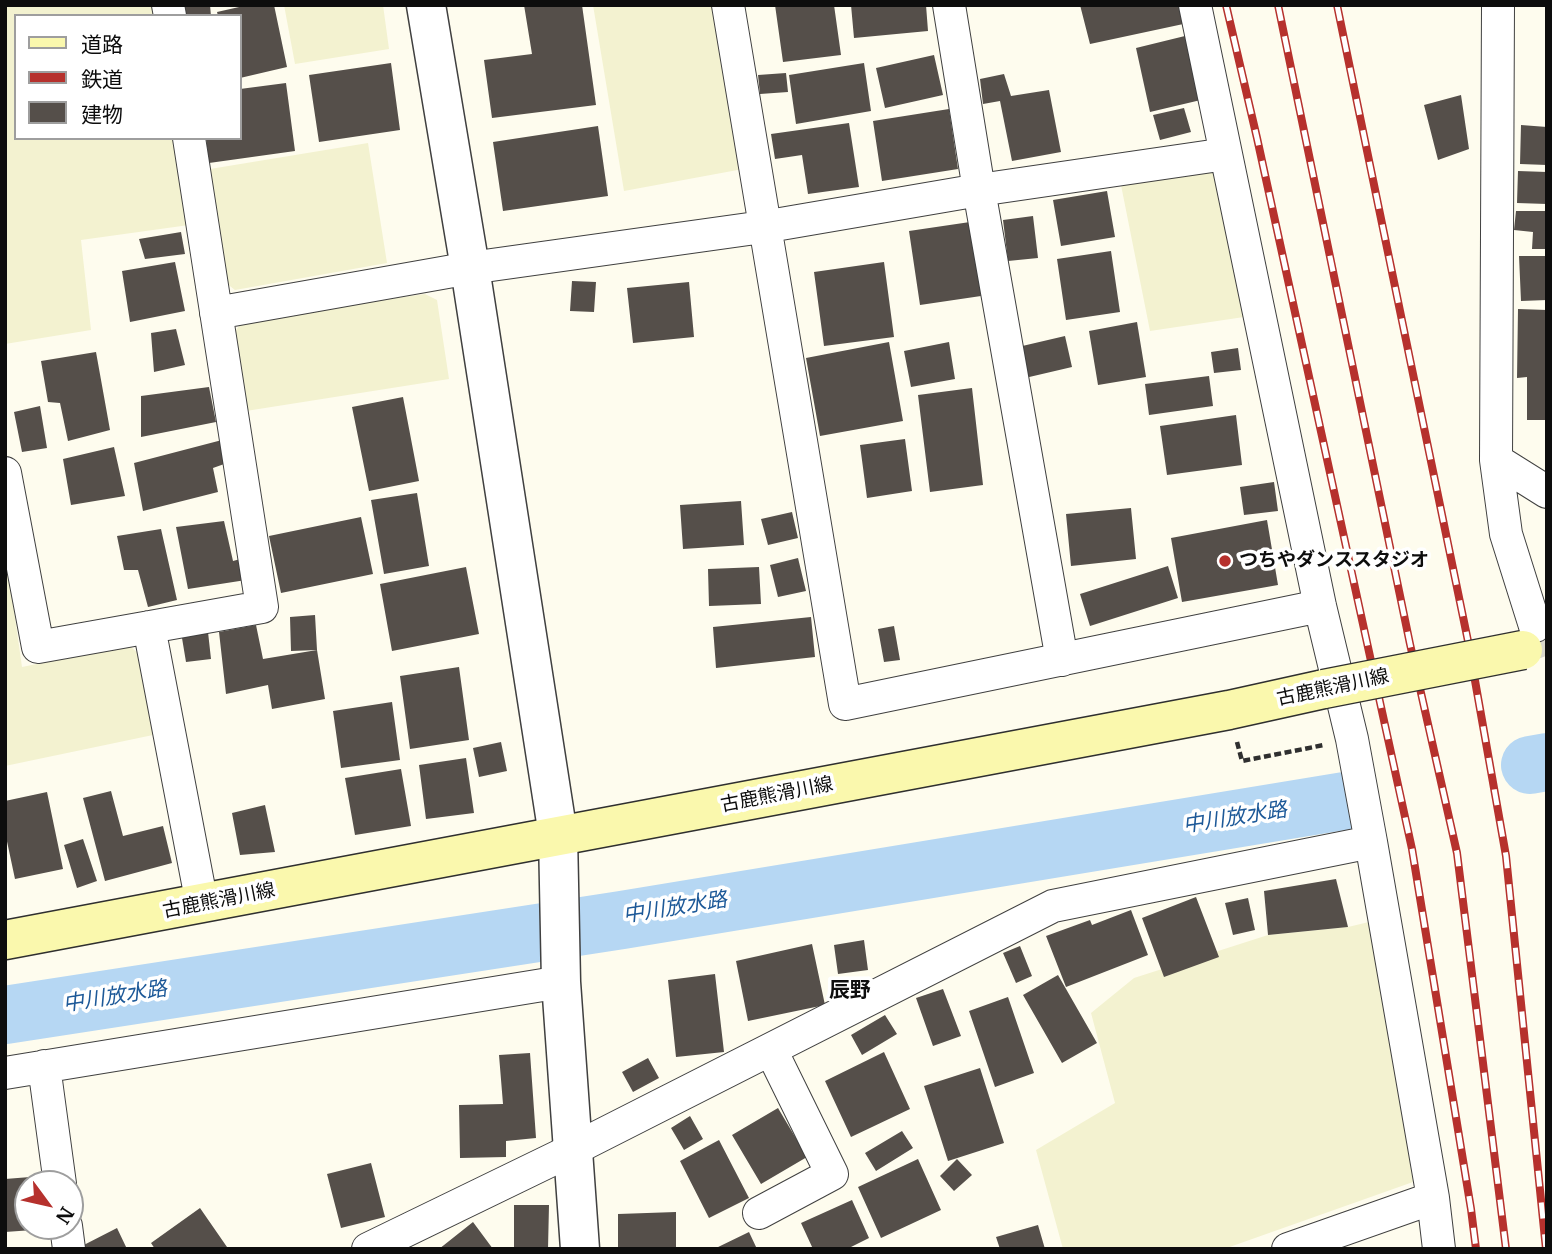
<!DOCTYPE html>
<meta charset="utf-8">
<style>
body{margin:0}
#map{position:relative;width:1552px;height:1254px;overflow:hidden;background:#fefcee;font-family:Merriweather,"Noto Sans JP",serif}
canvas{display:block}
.frame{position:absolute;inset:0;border:7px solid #0d0d0d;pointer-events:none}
.legend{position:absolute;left:14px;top:14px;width:228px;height:126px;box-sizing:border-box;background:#fff;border:2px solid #9e9e9e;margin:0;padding:9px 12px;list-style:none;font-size:21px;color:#0d0d0d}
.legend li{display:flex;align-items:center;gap:14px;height:35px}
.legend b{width:35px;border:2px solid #9e9e9e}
.north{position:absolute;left:14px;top:1170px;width:70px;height:70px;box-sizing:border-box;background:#fff;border:2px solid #9e9e9e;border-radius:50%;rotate:123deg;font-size:19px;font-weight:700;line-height:28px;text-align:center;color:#0d0d0d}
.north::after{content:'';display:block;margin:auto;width:24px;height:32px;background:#b6312d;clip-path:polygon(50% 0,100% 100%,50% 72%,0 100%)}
</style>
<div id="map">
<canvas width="1552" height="1254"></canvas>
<div class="frame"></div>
<ul class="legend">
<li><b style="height:9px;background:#faf8ad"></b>道路</li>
<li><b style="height:9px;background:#b6312d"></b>鉄道</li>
<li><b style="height:19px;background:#554f4a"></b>建物</li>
</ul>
<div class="north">N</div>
</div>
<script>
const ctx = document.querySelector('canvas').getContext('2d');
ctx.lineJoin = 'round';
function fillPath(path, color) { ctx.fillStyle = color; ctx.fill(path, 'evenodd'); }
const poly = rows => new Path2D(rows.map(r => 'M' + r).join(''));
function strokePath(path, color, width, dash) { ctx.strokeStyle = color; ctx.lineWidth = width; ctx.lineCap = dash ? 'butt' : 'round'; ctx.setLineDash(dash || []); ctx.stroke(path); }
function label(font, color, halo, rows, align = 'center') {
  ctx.font = font + ' Merriweather,"Noto Sans JP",serif'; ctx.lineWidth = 7; ctx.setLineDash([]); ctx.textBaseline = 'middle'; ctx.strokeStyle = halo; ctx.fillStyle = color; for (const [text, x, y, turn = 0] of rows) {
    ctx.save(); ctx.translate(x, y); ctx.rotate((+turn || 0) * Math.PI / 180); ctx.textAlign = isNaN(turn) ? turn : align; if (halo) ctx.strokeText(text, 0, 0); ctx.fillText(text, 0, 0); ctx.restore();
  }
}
fillPath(poly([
 [5,5,155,5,156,16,16,16,16,138,175,138,189,225,81,240,91,330,5,344],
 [284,5,383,5,389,49,295,64],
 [593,5,716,5,743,169,624,191],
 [368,143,387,263,235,290,226,283,210,169],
 [1216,168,1244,317,1150,331,1121,185],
 [425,294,437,300,449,379,246,411,232,336,243,320],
 [5,547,22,667,129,645,143,658,153,735,5,766],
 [1373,921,1413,1182,1224,1249,1063,1249,1036,1150,1115,1103,1091,1013,1134,978,1268,935,1348,927]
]), '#f3f2d0');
strokePath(poly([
 [1530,765,1547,762],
 [5,1015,622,920,1344,801]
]), '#b6d7f3', 58);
fillPath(poly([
 [184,5,210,5,211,16,185,16],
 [248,5,274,5,287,67,240,78,240,16,218,16,217,12],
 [524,5,582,5,596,105,492,118,484,60,532,54],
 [775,5,834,5,841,55,783,62],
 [851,5,926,5,928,31,854,38],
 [1080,5,1185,5,1188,23,1090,44],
 [1189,35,1205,99,1150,112,1136,48],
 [934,55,943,95,885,108,876,68],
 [391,63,400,130,319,142,309,75],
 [864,63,871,111,796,124,789,75],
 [786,73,788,92,760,94,758,75],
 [1004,74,1011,96,1049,90,1061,152,1012,161,1000,101,983,104,980,79],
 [286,83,295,151,209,163,206,138,240,138,240,89],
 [1461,95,1469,149,1438,160,1424,105],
 [1184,108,1191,132,1160,140,1153,115],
 [949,109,958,169,882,181,873,121],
 [849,123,859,187,808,194,802,155,775,159,771,134],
 [1521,125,1547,127,1547,165,1520,164],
 [598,126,608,196,503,211,493,142],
 [1518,171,1547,172,1547,204,1517,203],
 [1107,191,1115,237,1061,246,1053,200],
 [1516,211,1547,211,1547,249,1532,249,1533,232,1514,230],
 [1033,216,1038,258,1008,261,1003,220],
 [970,222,981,296,920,305,909,231],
 [181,232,185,254,145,259,139,239],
 [1111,251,1120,312,1066,320,1057,259],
 [1519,256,1547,256,1547,300,1521,301],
 [175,262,185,311,130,322,122,271],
 [884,262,894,337,824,346,814,272],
 [572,281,596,282,594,312,570,311],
 [689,282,694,337,633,343,627,288],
 [1518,309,1547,310,1547,420,1527,420,1527,377,1517,378],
 [1137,322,1146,377,1098,385,1089,331],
 [176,329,185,365,154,372,151,333],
 [1065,336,1072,367,1025,378,1018,347],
 [889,342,903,421,820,436,806,358],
 [949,342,955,379,911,387,904,351],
 [1238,348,1241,370,1214,373,1211,352],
 [96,352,110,430,68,441,60,403,48,402,41,361],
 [1209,376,1213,406,1149,415,1145,384],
 [209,387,216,422,141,437,141,396],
 [972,388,983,485,930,492,918,395],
 [403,397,419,481,369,491,352,407],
 [40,406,47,448,22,452,14,412],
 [1236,415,1242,465,1167,475,1160,426],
 [905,439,912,491,867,498,860,445],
 [222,440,227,463,213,468,218,492,143,511,134,463],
 [114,447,125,496,71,505,63,459],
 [1274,482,1278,511,1244,515,1240,487],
 [417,493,429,566,384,574,371,500],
 [741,501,744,545,683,549,680,505],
 [1131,508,1136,559,1071,566,1066,514],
 [792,512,798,538,768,545,761,519],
 [361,517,373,574,281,593,269,536],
 [1267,520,1278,585,1182,602,1171,538],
 [224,521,233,561,244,558,246,580,188,589,176,527],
 [161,529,177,600,148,607,138,570,124,570,117,536],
 [798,558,806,591,778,597,770,565],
 [1168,566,1178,598,1090,626,1080,594],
 [466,567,479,634,392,651,380,584],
 [759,567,761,604,709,606,708,569],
 [315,615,317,650,325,699,272,709,268,685,226,694,219,632,256,625,263,659,317,650,291,651,290,617],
 [811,617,815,657,716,668,713,627],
 [894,626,900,660,884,662,878,629],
 [208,632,211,659,186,662,182,638],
 [459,667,469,740,410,749,400,676],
 [392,702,400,760,341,768,333,711],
 [501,742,507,771,479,777,473,748],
 [466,758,474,813,426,819,419,765],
 [401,769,411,826,355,835,345,778],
 [111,791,123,836,163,826,172,863,105,881,83,798],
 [47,792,63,869,15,879,5,832,5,801],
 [265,805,275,852,240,855,232,813],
 [83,839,97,881,77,888,64,845],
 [1336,879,1348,927,1268,935,1264,891],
 [1196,897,1219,957,1164,977,1142,918],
 [1248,898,1255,930,1233,935,1225,903],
 [1131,910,1148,955,1066,987,1046,936,1090,920,1092,925],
 [864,940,868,970,838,974,834,945],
 [812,944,825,1005,748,1021,736,961],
 [1020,946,1032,976,1016,983,1003,953],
 [715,974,724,1052,676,1057,668,980],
 [1058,975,1097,1043,1062,1063,1023,995],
 [943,989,961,1036,933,1046,916,998],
 [1008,997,1034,1073,995,1087,969,1011],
 [885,1015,897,1034,862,1055,851,1035],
 [884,1052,910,1109,851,1137,825,1081],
 [530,1053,536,1138,506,1141,506,1157,460,1158,459,1105,503,1104,499,1055],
 [648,1058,659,1078,633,1092,622,1072],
 [980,1068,1004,1143,948,1161,924,1086],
 [778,1108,807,1157,761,1184,732,1135],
 [690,1116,703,1139,684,1150,671,1128],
 [902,1131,913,1148,876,1171,865,1153],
 [719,1140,749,1198,709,1218,680,1161],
 [918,1159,941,1210,881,1238,858,1187],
 [957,1159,972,1175,954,1191,940,1176],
 [371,1163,385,1217,341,1228,327,1174],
 [43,1176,44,1184,28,1184,28,1226,47,1226,47,1229,5,1232,5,1179],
 [852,1200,869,1238,847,1249,813,1249,801,1223],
 [514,1205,549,1205,548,1249,514,1249],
 [200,1208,227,1247,155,1249,151,1243],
 [676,1212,676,1249,618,1249,618,1214],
 [473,1222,493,1249,439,1249],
 [1038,1225,1045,1249,1000,1249,996,1237],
 [117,1228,127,1249,76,1249],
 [749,1232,757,1249,714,1249]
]), '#554f4a');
strokePath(poly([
 [1535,626,1547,658]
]), '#dad8cc', 32, [32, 16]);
const minor = poly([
 [168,5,170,16],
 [728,5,845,704,1320,606],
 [949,5,979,190,1062,660],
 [1195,5,1320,606,1352,739,1371,842],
 [1498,5,1496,460,1547,492],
 [216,313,470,268,763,227,979,190,1226,154],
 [1496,460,1506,534,1535,626],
 [5,473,38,647,262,607,189,138],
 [149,627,202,904],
 [44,1066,60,1184],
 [5,1073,561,982],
 [759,1213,832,1174,771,1050],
 [66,1226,69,1249],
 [368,1249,572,1150,1053,906,1371,842,1433,1198,1439,1249],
 [1288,1249,1433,1198]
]);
const tertiary = poly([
 [426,5,470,268,558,835,561,982,580,1249]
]);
const secondary = poly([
 [5,940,1229,710,1324,689]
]);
strokePath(minor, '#404040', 34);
strokePath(tertiary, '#404040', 41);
strokePath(secondary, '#2f2f2f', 41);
strokePath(poly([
 [1237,742,1242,761,1324,745]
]), '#2f2f2f', 4.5, [7, 3.5]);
strokePath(minor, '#fff', 32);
strokePath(tertiary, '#fff', 38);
strokePath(secondary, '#faf8ad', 38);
const rail = poly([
 [1226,5,1257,138,1412,849,1471,1209,1476,1249],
 [1278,5,1410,644,1457,853,1506,1249],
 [1337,5,1468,641,1506,856,1546,1249]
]);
strokePath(rail, '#b6312d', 8);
strokePath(rail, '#fff', 5, [16]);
const secondaryBridge = poly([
 [1324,689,1523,650]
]);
strokePath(secondaryBridge, '#2f2f2f', 41, []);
strokePath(secondaryBridge, '#faf8ad', 38);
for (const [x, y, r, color] of [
 [1225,561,7,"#b6312d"]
]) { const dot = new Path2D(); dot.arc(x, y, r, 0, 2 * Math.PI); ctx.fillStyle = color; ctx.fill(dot); strokePath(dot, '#fff', 2.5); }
label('bold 19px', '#0d0d0d', '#fff', [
 ["つちやダンススタジオ",1239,561]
], 'left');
label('19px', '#0d0d0d', '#fff', [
 ["古鹿熊滑川線",1333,688,-12],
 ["古鹿熊滑川線",777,795,-11],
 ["古鹿熊滑川線",219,901,-11]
]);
label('italic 21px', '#1d5998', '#fff', [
 ["中川放水路",1235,818,-9],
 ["中川放水路",675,908,-9],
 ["中川放水路",115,997,-9]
]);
label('bold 21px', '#0d0d0d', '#fff', [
 ["辰野",850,991]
]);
</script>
